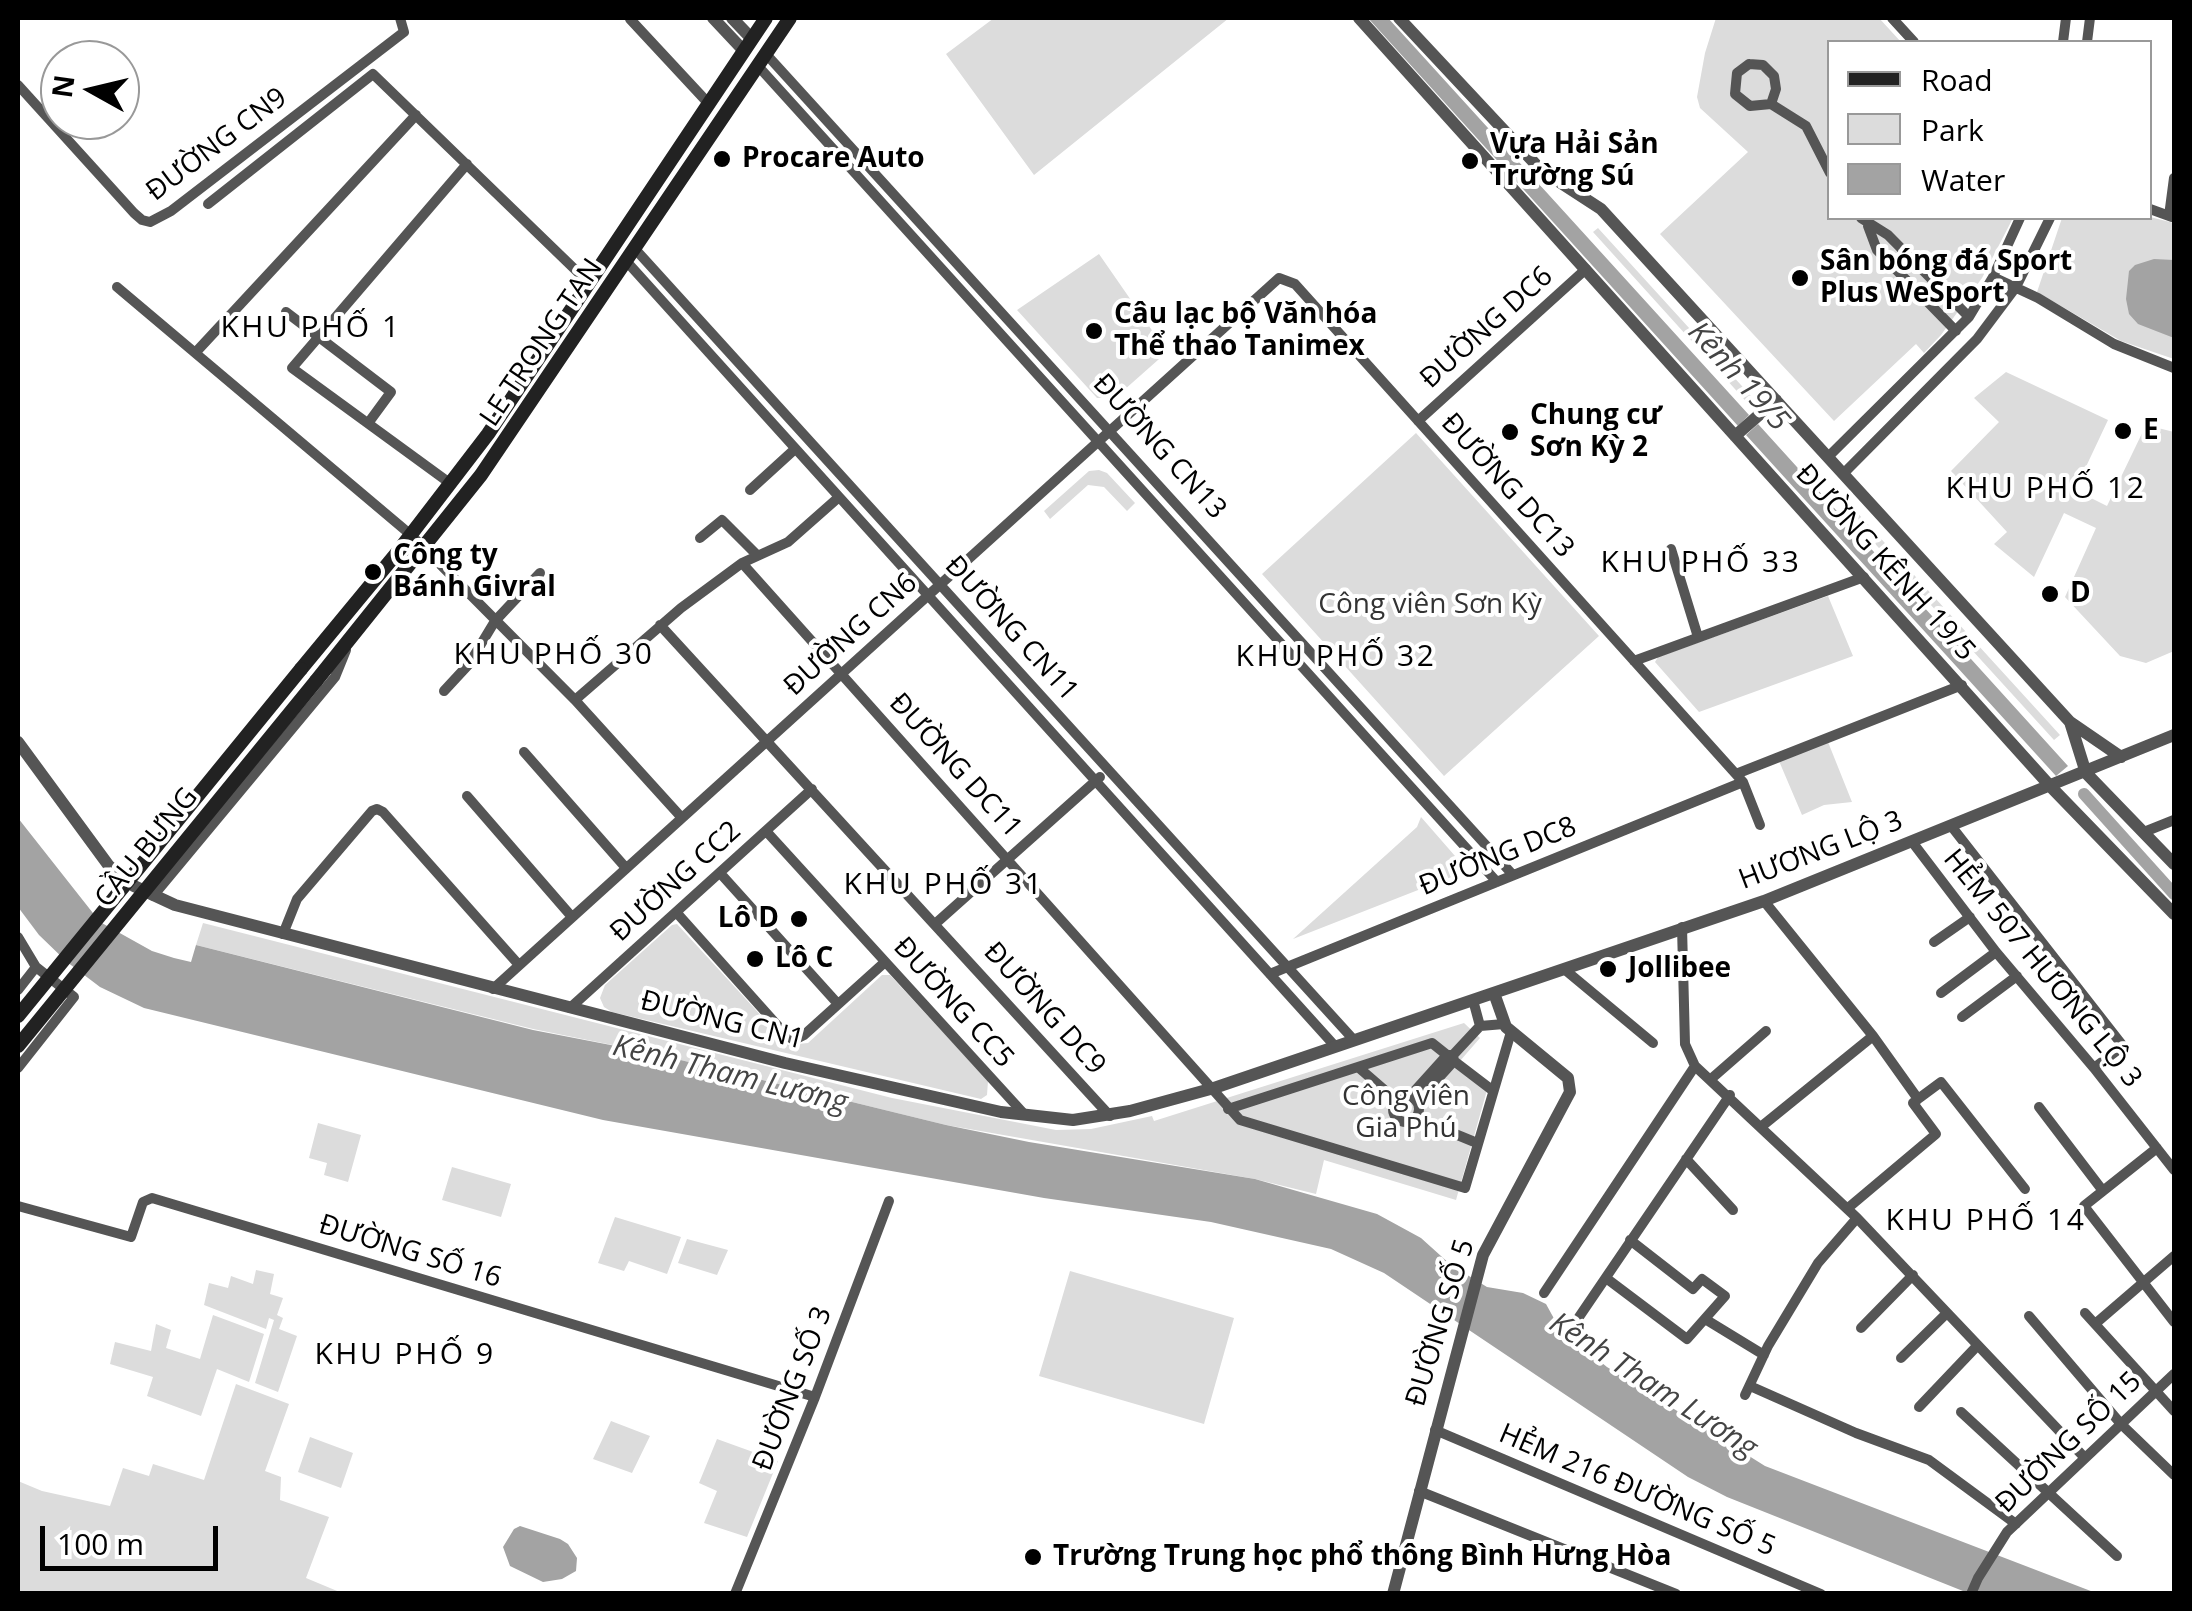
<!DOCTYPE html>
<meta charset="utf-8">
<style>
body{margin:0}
#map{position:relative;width:2192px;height:1611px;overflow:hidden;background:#fff;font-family:"Open Sans",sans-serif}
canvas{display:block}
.frame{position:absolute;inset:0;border:20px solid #000;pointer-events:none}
.legend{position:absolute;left:1827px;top:40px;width:325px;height:180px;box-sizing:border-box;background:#fff;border:2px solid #999;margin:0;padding:12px 18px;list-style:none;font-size:30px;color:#000}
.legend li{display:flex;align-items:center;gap:20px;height:50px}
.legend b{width:50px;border:2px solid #999}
.north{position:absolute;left:40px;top:40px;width:100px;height:100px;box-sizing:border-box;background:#fff;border:2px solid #999;border-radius:50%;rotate:278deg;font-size:28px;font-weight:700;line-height:40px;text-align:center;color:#000}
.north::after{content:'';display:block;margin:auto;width:35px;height:45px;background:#000;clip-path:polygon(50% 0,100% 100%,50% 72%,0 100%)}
.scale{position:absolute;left:40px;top:1526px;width:178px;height:45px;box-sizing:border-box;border:5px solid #000;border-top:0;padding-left:12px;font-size:30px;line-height:35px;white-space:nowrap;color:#000;-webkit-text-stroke:8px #fff;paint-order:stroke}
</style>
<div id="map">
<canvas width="2192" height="1611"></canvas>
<div class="frame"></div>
<ul class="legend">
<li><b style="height:12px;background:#222"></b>Road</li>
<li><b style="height:28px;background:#dcdcdc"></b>Park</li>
<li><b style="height:28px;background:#a3a3a3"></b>Water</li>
</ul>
<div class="north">N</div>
<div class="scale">100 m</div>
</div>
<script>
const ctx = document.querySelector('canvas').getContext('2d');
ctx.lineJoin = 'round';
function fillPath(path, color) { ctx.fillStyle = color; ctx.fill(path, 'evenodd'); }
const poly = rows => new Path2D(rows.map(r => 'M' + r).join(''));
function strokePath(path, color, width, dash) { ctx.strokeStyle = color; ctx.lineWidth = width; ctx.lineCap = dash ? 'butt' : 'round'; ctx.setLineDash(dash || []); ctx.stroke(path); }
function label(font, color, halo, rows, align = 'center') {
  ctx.font = font + ' "Open Sans",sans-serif'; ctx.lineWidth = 8; ctx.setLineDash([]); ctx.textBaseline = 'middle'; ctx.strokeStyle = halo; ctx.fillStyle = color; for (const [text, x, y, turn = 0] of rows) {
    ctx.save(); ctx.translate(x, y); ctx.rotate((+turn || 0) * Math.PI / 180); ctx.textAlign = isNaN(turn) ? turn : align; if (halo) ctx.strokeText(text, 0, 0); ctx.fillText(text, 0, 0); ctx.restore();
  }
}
fillPath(poly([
 [994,18,1229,18,1034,175,946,54],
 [1716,18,1879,18,1901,42,1830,42,1830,218,2013,218,1982,278,1941,335,1924,353,1916,344,1834,421,1660,234,1748,152,1700,108,1697,97,1705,53],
 [2150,217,2174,223,2174,359,2121,341,2037,292,2062,218],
 [1598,228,1751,396,1753,409,1593,232],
 [1099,254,1167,352,1115,398,1097,398,1017,310],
 [2006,372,2108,420,2075,490,2107,506,2146,425,2174,432,2174,651,2146,663,2120,656,2065,597,2096,528,2064,513,2034,577,1994,544,2007,532,1951,471,1999,422,1974,398],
 [1416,433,1599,636,1444,776,1262,574],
 [1099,470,1107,473,1135,503,1127,511,1104,487,1088,485,1050,519,1044,511,1089,471],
 [1853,508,2060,735,2054,740,1847,513],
 [1828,596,1853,656,1699,712,1655,662,1658,657],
 [1828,742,1852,802,1824,805,1802,815,1779,761],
 [1421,817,1462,864,1459,874,1293,939,1417,827],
 [203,923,892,1098,1056,1130,1091,1129,1152,1116,1154,1121,1464,1023,1480,1038,1460,1061,1487,1090,1456,1200,1324,1160,1316,1194,1255,1179,946,1125,652,1053,533,1029,196,945],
 [677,924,788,1045,808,1043,882,975,890,975,988,1081,987,1095,981,1099,612,1012,604,1007,600,998,605,985,672,925],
 [318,1123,361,1135,348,1182,324,1175,327,1163,309,1158],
 [452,1167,511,1184,501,1217,442,1200],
 [615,1217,681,1237,667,1274,629,1261,624,1271,598,1263],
 [687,1239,728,1250,717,1275,678,1263],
 [256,1270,274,1274,270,1294,283,1298,277,1315,283,1318,279,1329,297,1336,278,1392,255,1383,274,1320,269,1318,266,1329,204,1305,209,1283,228,1288,231,1276,253,1284],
 [1070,1271,1234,1318,1204,1424,1039,1376],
 [213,1315,264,1334,249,1382,217,1369,201,1416,147,1396,153,1377,110,1364,115,1342,151,1351,156,1324,171,1330,166,1348,200,1359],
 [236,1384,289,1404,265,1471,281,1477,280,1500,329,1517,306,1578,342,1593,18,1593,18,1481,42,1491,110,1506,123,1468,149,1476,153,1464,204,1480],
 [611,1421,650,1436,632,1473,593,1459],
 [310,1437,353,1453,341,1488,298,1472],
 [717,1439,778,1461,747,1537,704,1523,717,1491,699,1483]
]), '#dcdcdc');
fillPath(poly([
 [1368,18,1388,18,1749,415,1738,426],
 [2154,259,2174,260,2174,338,2138,324,2129,314,2126,299,2129,271,2135,265],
 [1758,424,2068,766,2056,776,1746,435],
 [18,818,100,922,152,951,174,958,191,962,196,945,533,1030,652,1053,946,1125,1029,1142,1255,1179,1377,1214,1421,1238,1451,1265,1487,1287,1523,1293,1546,1304,1557,1324,1564,1326,1576,1342,1607,1367,1765,1466,2096,1593,1968,1593,1727,1497,1688,1477,1384,1273,1331,1249,1211,1222,1044,1198,603,1120,144,1008,100,987,67,962,39,935,18,907],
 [520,1526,560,1539,568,1544,577,1558,576,1571,562,1579,543,1582,510,1566,503,1547,514,1529]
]), '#a3a3a3');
strokePath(poly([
 [2084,794,2174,894]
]), '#a3a3a3', 12);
strokePath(poly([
 [1892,18,1914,42],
 [630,19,709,104],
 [2063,42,2066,18],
 [2087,42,2090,18],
 [766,54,1513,875],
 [1749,64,1763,65,1774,76,1776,89,1771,104,1750,106,1735,94,1737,73,1749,64],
 [758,66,1497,882],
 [18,85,134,213,142,220,150,222,171,211,404,32,400,18],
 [1771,104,1806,126,1830,173],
 [208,204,373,74,590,284],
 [2150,209,2172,217],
 [2169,216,2174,178],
 [1861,218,1888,235,1969,317],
 [1868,226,1877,250,1956,331],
 [636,250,1353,1039],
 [627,262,1334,1045],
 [1993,277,2038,298,2114,344,2174,368],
 [117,287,411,535,575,700,682,818],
 [286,312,391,392,369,422],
 [196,352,416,115],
 [1418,421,1586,269],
 [1828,457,1969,317,1993,277,2020,218],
 [1843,474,1977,339,2016,287,2050,218],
 [451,484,292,368,467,164],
 [750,490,795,449],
 [700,538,722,520,757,555],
 [1671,549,1698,637],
 [742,563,1240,1120,1465,1188,1511,1032],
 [660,625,1110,1116],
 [1634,661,1864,577],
 [444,691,469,664,495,621,540,573],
 [575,700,681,608,742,563,788,542,839,497],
 [524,752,626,868],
 [1736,774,1962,685],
 [467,796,572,917],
 [1952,827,2123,1046,2094,1068],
 [766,831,1025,1115],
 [2144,832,2174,820],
 [1913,843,1996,952,2094,1068,2174,1170],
 [720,873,838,1004],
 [153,896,335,677,346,650],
 [1764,901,1873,1036,1918,1099],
 [676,912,786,1035,794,1040,804,1035,885,962],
 [935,924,1100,777],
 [1682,927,1685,1044,1695,1066,1857,1218,2085,1458],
 [283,934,297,899,372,811,377,809,383,812,519,965],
 [18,937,36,967,74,997,18,1068],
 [1934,942,1970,917],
 [1564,969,1653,1043],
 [1270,974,1743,782],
 [493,989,1279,278,1295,284,1743,782,1760,825],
 [18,990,36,967],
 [1941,993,1996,952],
 [1473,1000,1480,1026,1504,1024],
 [570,1008,812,789],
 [1962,1017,2017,976],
 [1454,1061,1492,1090],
 [1358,1067,1396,1100],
 [1711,1079,1766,1031],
 '1393 1109a13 13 0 1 1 26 0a13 13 0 1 1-26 0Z',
 [1410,1096,1447,1055,1453,1055,1480,1026],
 [1918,1099,1941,1082,2025,1189],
 [1417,1102,1454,1061,1453,1055],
 [2039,1107,2103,1191],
 [1228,1109,1432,1043,1447,1055],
 [1416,1118,1477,1143],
 [1762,1126,1873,1036],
 [2157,1148,2084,1206,2174,1322],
 [1686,1159,1733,1210],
 [18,1206,131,1237,143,1202,152,1198,815,1397],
 [1848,1208,1936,1134,1913,1103,1918,1099],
 [1606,1278,1687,1339,1725,1296,1702,1279,1693,1289,1630,1240],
 [1544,1293,1695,1066],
 [2085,1313,2174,1411],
 [2029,1316,2121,1424,2174,1475],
 [1579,1317,1730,1095],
 [1705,1319,1764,1355],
 [2095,1324,2174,1256],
 [1861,1328,1913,1275],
 [1901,1358,1947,1313],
 [1750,1386,1856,1433,1929,1460,2016,1524],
 [1745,1395,1768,1346,1818,1263,1857,1218],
 [1919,1407,1977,1346],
 [1961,1412,2117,1556],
 [1435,1430,1821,1594],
 [1419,1491,1676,1594],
 [735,1594,815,1397,889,1201],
 [1971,1594,1978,1578,2007,1532,2174,1374]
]), '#555', 10);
strokePath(poly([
 [713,18,744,51],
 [732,18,752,39],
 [1359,18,2051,787,2174,914],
 [1399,18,1541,170,1601,209,2070,722,2086,773,2174,864],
 [1735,436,1776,400],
 [2070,722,2121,757],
 [18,742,109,866,134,886,175,905,785,1063,1001,1112,1073,1120,1130,1111,1214,1088,1764,901,2174,735],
 [1393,1594,1483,1255,1570,1092,1568,1078,1506,1027,1494,993]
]), '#555', 12);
strokePath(poly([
 [301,669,396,554,488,434,766,18],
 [316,681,481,475,790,18]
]), '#222', 14);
strokePath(poly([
 [18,1016,301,669],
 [18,1046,316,681]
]), '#222', 14);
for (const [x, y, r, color] of [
 [722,159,10,"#000"],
 [1470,161,10,"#000"],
 [1800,278,10,"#000"],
 [1094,331,10,"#000"],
 [2123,431,10,"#000"],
 [1510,432,10,"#000"],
 [373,572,10,"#000"],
 [2050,594,10,"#000"],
 [799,919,10,"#000"],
 [755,959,10,"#000"],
 [1608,969,10,"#000"],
 [1033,1557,10,"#000"]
]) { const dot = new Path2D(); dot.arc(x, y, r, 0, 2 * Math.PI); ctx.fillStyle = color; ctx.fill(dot); strokePath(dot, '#fff', 4); }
label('28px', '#000', '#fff', [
 ["ĐƯỜNG CN9",217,145,-37],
 ["ĐƯỜNG DC6",1487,328,-42],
 ["LE TRONG TAN",542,343,-56],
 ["ĐƯỜNG CN13",1159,447,48],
 ["ĐƯỜNG DC13",1507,486,48],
 ["ĐƯỜNG KÊNH 19/5",1885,563,48],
 ["ĐƯỜNG CN11",1011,629,48],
 ["ĐƯỜNG CN6",851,635,-42],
 ["ĐƯỜNG DC11",955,766,48],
 ["CẦU BƯNG",147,848,-51],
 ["HƯƠNG LỘ 3",1821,851,-21],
 ["ĐƯỜNG DC8",1498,857,-22],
 ["ĐƯỜNG CC2",676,882,-42],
 ["HẺM 507 HƯƠNG LỘ 3",2042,969,51],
 ["ĐƯỜNG CC5",953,1003,48],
 ["ĐƯỜNG DC9",1044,1009,48],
 ["ĐƯỜNG CN1",722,1021,14],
 ["ĐƯỜNG SỐ 16",410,1252,17],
 ["ĐƯỜNG SỐ 5",1441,1323,-73],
 ["ĐƯỜNG SỐ 3",793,1389,-69],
 ["ĐƯỜNG SỐ 15",2069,1443,-44],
 ["HẺM 216 ĐƯỜNG SỐ 5",1637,1491,23]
]);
label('bold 28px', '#000', '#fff', [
 ["Vựa Hải Sản",1490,145],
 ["Trường Sú",1490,177],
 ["Procare Auto",742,159],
 ["Sân bóng đá Sport",1820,262],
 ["Plus WeSport",1820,294],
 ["Câu lạc bộ Văn hóa",1114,315],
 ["Thể thao Tanimex",1114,347],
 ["Chung cư",1530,416],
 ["Sơn Kỳ 2",1530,448],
 ["E",2143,431],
 ["Công ty",393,556],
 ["Bánh Givral",393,588],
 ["D",2070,594],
 ["Lô D",779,919,"right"],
 ["Lô C",775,959],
 ["Jollibee",1628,969],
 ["Trường Trung học phổ thông Bình Hưng Hòa",1053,1557]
], 'left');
label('28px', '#333', '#fff', [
 ["Công viên Sơn Kỳ",1430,605],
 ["Công viên",1406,1097],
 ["Gia Phú",1406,1129]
]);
ctx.letterSpacing = '2.5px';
label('30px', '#000', '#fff', [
 ["KHU PHỐ 1",311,328],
 ["KHU PHỐ 12",2046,489],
 ["KHU PHỐ 33",1701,563],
 ["KHU PHỐ 30",554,655],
 ["KHU PHỐ 32",1336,657],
 ["KHU PHỐ 31",944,885],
 ["KHU PHỐ 14",1986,1221],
 ["KHU PHỐ 9",405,1355]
]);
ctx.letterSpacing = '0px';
label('italic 30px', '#444', '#fff', [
 ["Kênh 19/5",1738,377,48],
 ["Kênh Tham Lương",730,1075,14],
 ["Kênh Tham Lương",1653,1386,33]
]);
</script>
